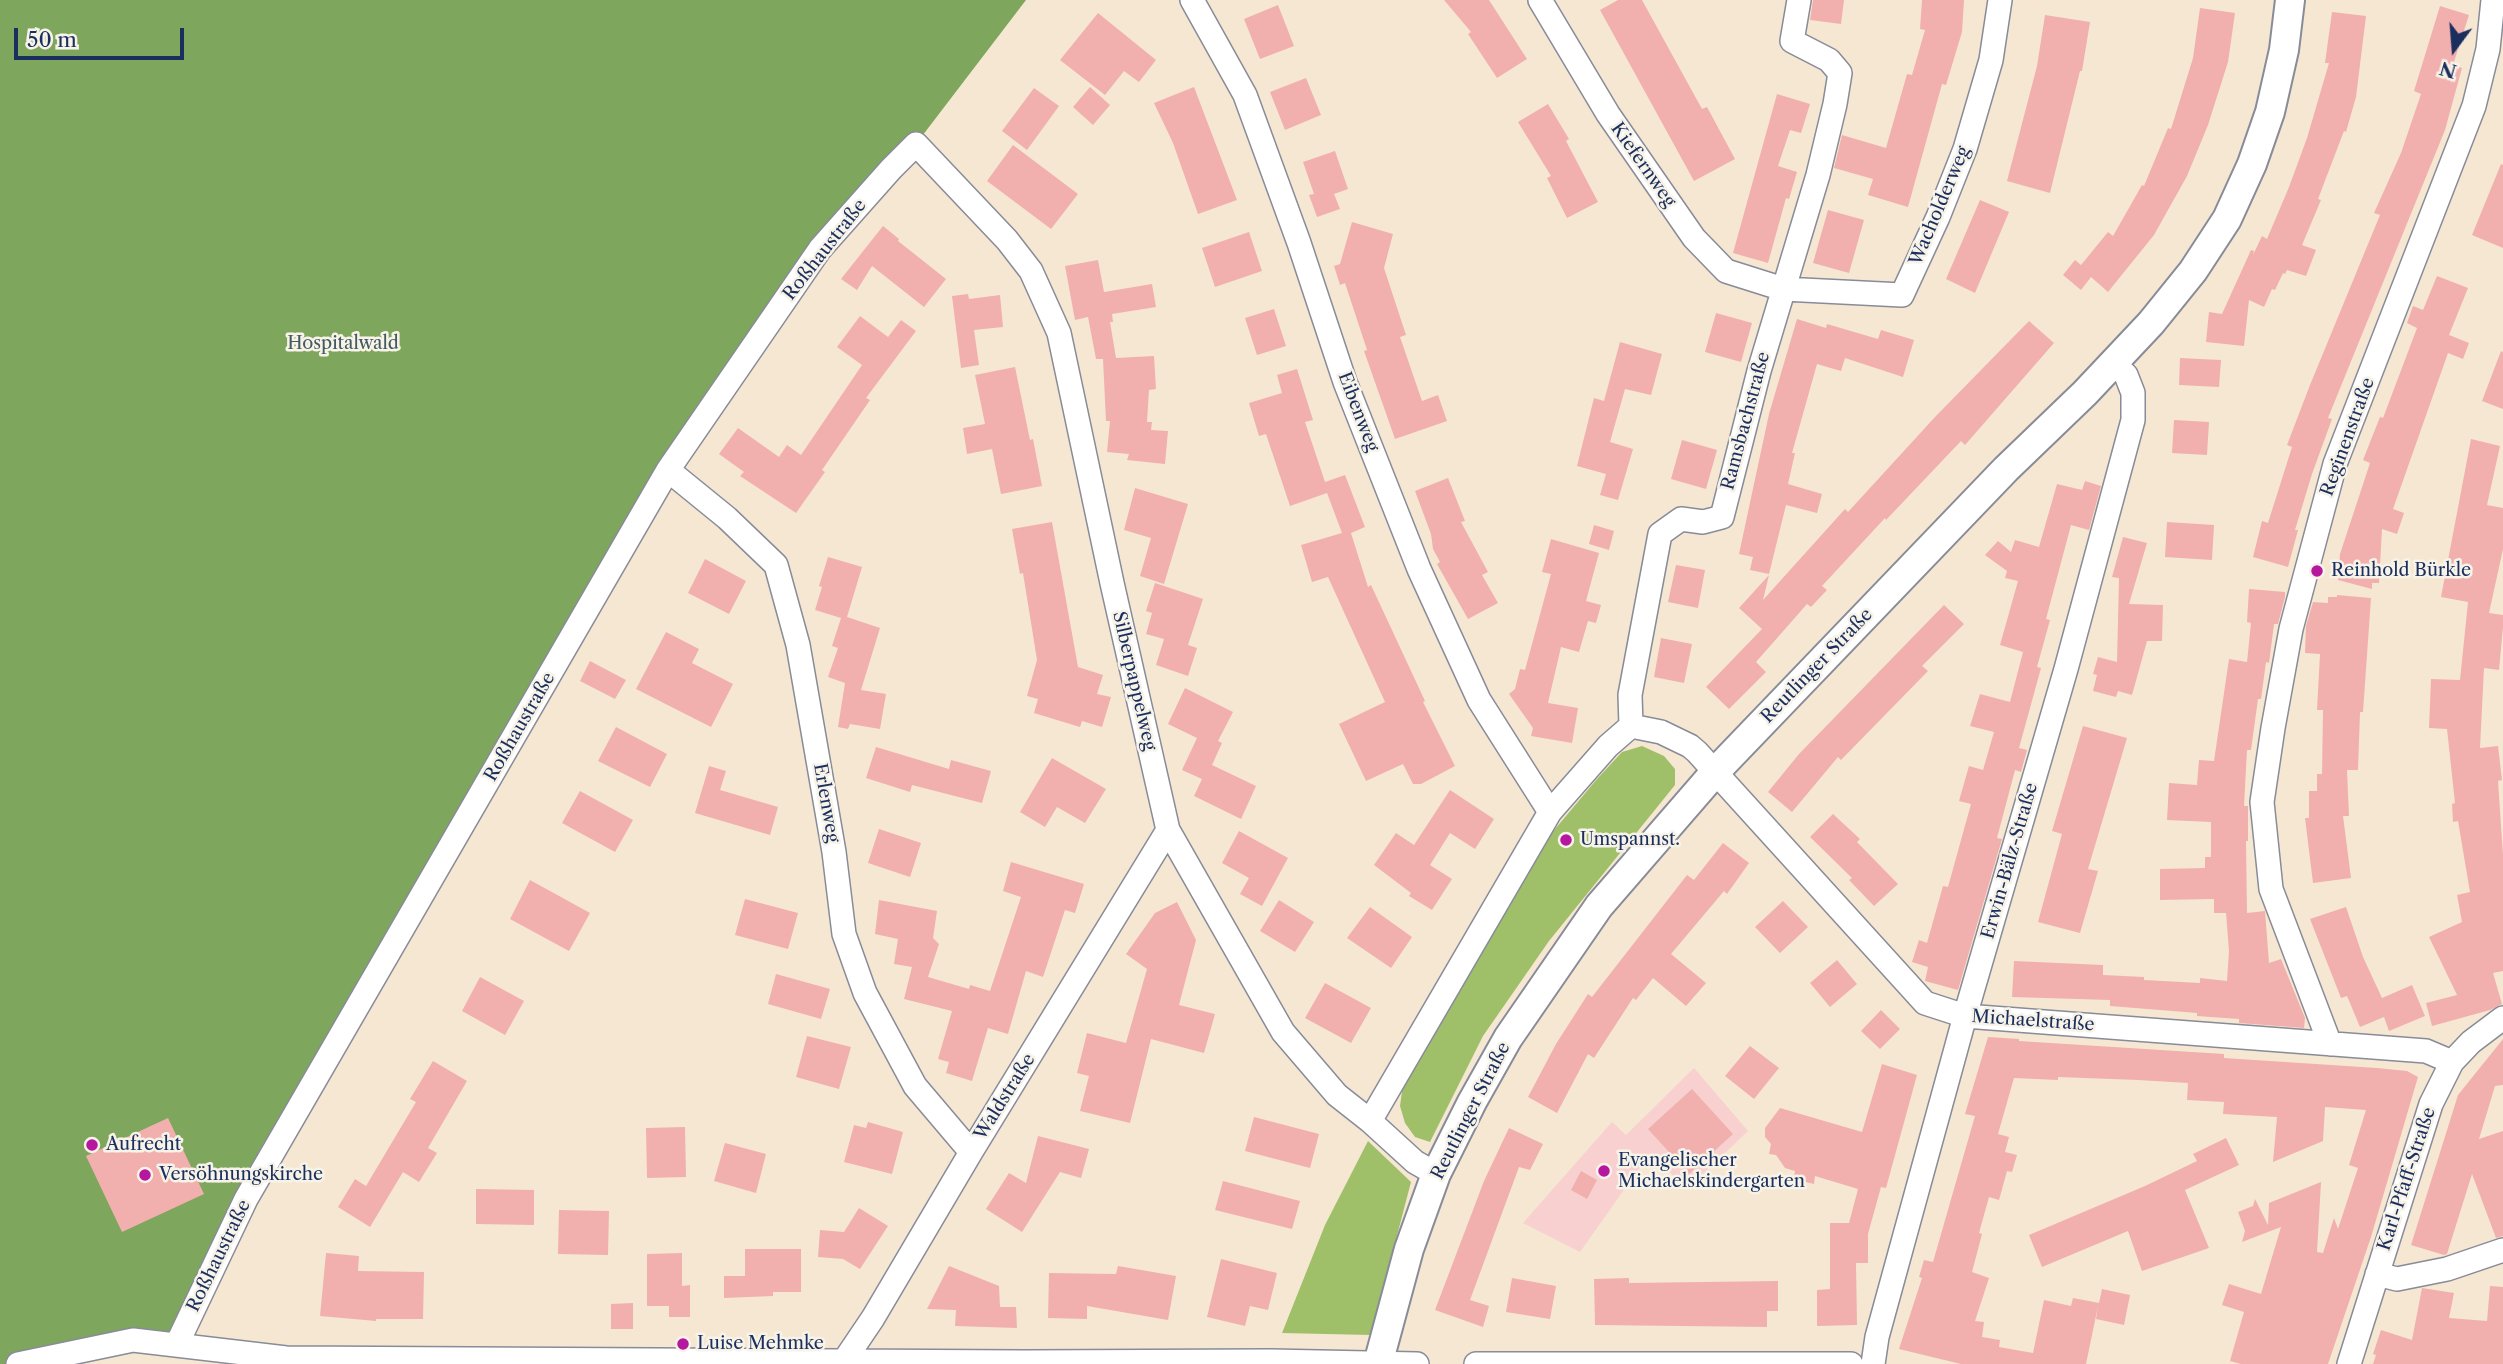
<!DOCTYPE html>
<meta charset="utf-8">
<style>
body{margin:0}
#map{position:relative;width:2503px;height:1364px;overflow:hidden;background:#f6e7d2;font-family:"Libre Caslon Text",serif}
canvas{display:block}
.north{position:absolute;left:2419px;top:14px;width:70px;height:70px;-webkit-text-stroke:5px #f7f3e8;paint-order:stroke;rotate:196deg;font-size:19px;font-weight:700;line-height:28px;text-align:center;color:#1b2f5e}
.north::after{content:'';display:block;margin:auto;width:24px;height:32px;background:#1b2f5e;clip-path:polygon(50% 0,100% 100%,50% 72%,0 100%)}
.scale{position:absolute;left:14px;top:28px;width:170px;height:32px;box-sizing:border-box;border:4px solid #1b2f5e;border-top:0;padding-left:9px;font-size:21px;line-height:24px;white-space:nowrap;color:#1b2f5e;-webkit-text-stroke:5px #f7f3e8;paint-order:stroke}
</style>
<div id="map">
<canvas width="2503" height="1364"></canvas>
<div class="north">N</div>
<div class="scale">50 m</div>
</div>
<script>
const ctx = document.querySelector('canvas').getContext('2d');
ctx.lineJoin = 'round';
function fillPath(path, color) { ctx.fillStyle = color; ctx.fill(path, 'evenodd'); }
const poly = rows => new Path2D(rows.map(r => 'M' + r).join(''));
function strokePath(path, color, width, dash) { ctx.strokeStyle = color; ctx.lineWidth = width; ctx.lineCap = dash ? 'butt' : 'round'; ctx.setLineDash(dash || []); ctx.stroke(path); }
function label(font, color, halo, rows, align = 'center') {
  ctx.font = font + ' "Libre Caslon Text",serif'; ctx.lineWidth = 5; ctx.setLineDash([]); ctx.textBaseline = 'middle'; ctx.strokeStyle = halo; ctx.fillStyle = color; for (const [text, x, y, turn = 0] of rows) {
    ctx.save(); ctx.translate(x, y); ctx.rotate((+turn || 0) * Math.PI / 180); ctx.textAlign = isNaN(turn) ? turn : align; if (halo) ctx.strokeText(text, 0, 0); ctx.fillText(text, 0, 0); ctx.restore();
  }
}
fillPath(poly([
 [1694,1068,1748,1131,1687,1189,1650,1153,1580,1252,1523,1223,1612,1122,1626,1135]
]), '#f7d0cf');
fillPath(poly([
 [1642,746,1664,756,1675,769,1675,785,1549,941,1483,1036,1430,1142,1415,1137,1405,1123,1400,1106,1403,1084,1505,903,1550,835,1597,779,1622,752],
 [1368,1141,1411,1182,1371,1335,1282,1333,1325,1225]
]), '#9fc069');
fillPath(poly([
 [0,0,1026,0,916,144,891,169,668,470,177,1344,18,1364,0,1364]
]), '#7fa65d');
fillPath(poly([
 [1444,0,1489,0,1527,59,1497,78,1468,34,1471,32],
 [1618,0,1642,0,1702,109,1707,107,1735,159,1694,181,1600,10],
 [1813,0,1844,0,1841,24,1810,20],
 [1922,0,1964,0,1962,32,1946,85,1942,84,1908,207,1868,195,1873,179,1834,168,1842,135,1886,148,1907,74,1912,75,1925,30,1920,29],
 [1278,5,1294,46,1260,59,1244,19],
 [2440,6,2469,15,2453,65,2462,68,2445,130,2328,418,2332,419,2312,474,2295,530,2298,530,2288,567,2253,557,2262,521,2268,523,2292,447,2287,445,2310,385,2380,215,2374,213,2401,153,2421,94,2414,91],
 [2200,8,2235,13,2228,62,2208,125,2187,176,2154,235,2108,292,2091,277,2081,290,2063,275,2075,260,2081,265,2108,232,2113,236,2142,185,2144,186,2168,128,2171,129,2193,58],
 [2332,12,2366,16,2356,97,2346,132,2344,131,2318,199,2321,200,2302,245,2316,250,2306,276,2287,270,2285,274,2283,273,2275,290,2272,289,2264,307,2249,300,2244,346,2206,342,2209,312,2222,314,2251,250,2254,251,2253,255,2262,236,2267,239,2289,187,2307,138,2329,63,2325,63],
 [1098,13,1156,60,1139,82,1124,71,1105,95,1060,60],
 [2045,15,2090,22,2082,71,2080,71,2050,193,2007,181,2037,66],
 [1306,78,1321,115,1285,130,1270,92],
 [1090,87,1110,105,1093,125,1073,107],
 [1194,87,1237,200,1198,214,1173,143,1154,103],
 [1034,88,1059,106,1027,150,1002,131],
 [1777,94,1810,104,1801,133,1790,130,1778,166,1797,172,1789,199,1786,198,1768,263,1733,253],
 [1548,104,1569,139,1566,141,1598,202,1567,218,1547,178,1551,176,1518,122],
 [1013,145,1078,194,1051,229,987,181],
 [1335,151,1348,189,1334,194,1340,209,1317,217,1309,195,1314,194,1303,162],
 [2501,164,2503,165,2503,248,2472,235],
 [1980,200,2009,212,1975,293,1946,279],
 [1828,210,1864,220,1849,273,1813,263],
 [1352,222,1393,234,1384,268,1406,335,1400,337,1422,401,1438,395,1447,421,1395,439,1364,351,1367,350,1345,283,1340,285,1334,266,1340,264],
 [883,226,899,239,898,241,946,279,924,307,872,266,857,290,841,279],
 [1249,232,1262,271,1215,287,1202,248],
 [1098,260,1104,292,1152,284,1156,307,1112,314,1113,322,1110,322,1116,358,1154,356,1156,389,1149,390,1147,422,1152,422,1151,430,1168,431,1165,464,1127,460,1129,454,1107,452,1110,421,1106,421,1103,359,1096,359,1088,317,1075,320,1065,266],
 [2437,276,2468,288,2449,335,2469,343,2463,359,2448,353,2393,509,2404,513,2397,534,2382,529,2379,583,2372,583,2372,589,2338,580,2340,554,2370,463,2363,460,2380,417,2383,418,2417,328,2407,323,2413,306,2423,310],
 [968,294,969,299,1000,295,1003,327,974,330,979,365,961,368,952,296],
 [1274,309,1286,346,1257,355,1245,318],
 [1716,313,1752,323,1741,362,1705,352],
 [860,316,888,337,901,320,916,331,866,398,870,400,822,470,825,472,796,513,740,476,744,472,719,454,738,428,779,457,787,445,801,455,862,365,837,347],
 [1797,319,1826,328,1827,324,1878,339,1881,330,1914,340,1903,377,1845,358,1841,371,1817,364,1792,453,1795,453,1788,484,1822,494,1817,513,1786,505,1769,574,1750,570,1753,557,1739,554,1769,414],
 [2029,321,2054,343,1965,445,1961,441,1886,520,1885,518,1822,586,1827,590,1811,607,1807,604,1756,662,1766,672,1729,709,1706,687,1762,629,1739,608,1769,575,1763,600,1845,509,1848,512,1935,417],
 [1620,342,1662,354,1651,395,1625,389,1610,442,1633,449,1618,500,1600,495,1606,474,1577,466,1594,398,1604,401],
 [2501,351,2503,352,2503,409,2482,401],
 [2180,358,2221,360,2219,387,2179,385],
 [1015,367,1030,440,1033,439,1042,486,1001,494,992,449,967,454,963,428,985,424,975,375],
 [1297,369,1313,420,1305,422,1325,482,1345,475,1365,527,1351,533,1368,587,1371,585,1425,701,1423,702,1455,766,1421,784,1413,784,1403,764,1366,781,1339,724,1385,702,1328,577,1312,582,1301,545,1342,533,1327,493,1290,506,1266,434,1259,436,1249,403,1282,393,1277,375],
 [2174,420,2209,422,2207,455,2172,453],
 [2471,439,2500,446,2487,505,2503,508,2503,549,2489,613,2503,615,2503,627,2499,670,2484,668,2480,748,2498,746,2502,780,2498,781,2503,855,2503,971,2493,973,2502,1004,2490,1010,2432,1026,2426,1003,2457,995,2429,937,2462,922,2457,895,2470,892,2458,821,2453,822,2452,804,2455,803,2447,729,2429,728,2431,679,2460,680,2468,602,2441,597],
 [1682,440,1717,450,1706,489,1671,479],
 [1448,478,1465,521,1461,522,1488,572,1482,575,1498,603,1468,619,1437,564,1440,562,1433,549,1431,534,1415,491],
 [2085,481,2101,486,2089,530,2071,525,2046,619,2050,620,2037,667,2041,668,2019,748,2027,750,2021,772,2015,770,1997,838,2002,839,1958,990,1925,981,1928,967,1912,962,1919,940,1927,943,1943,886,1948,887,1971,804,1959,801,1969,766,1983,770,1994,732,1970,726,1980,694,2010,702,2023,652,2000,645,2018,581,2005,578,2007,571,1985,555,1998,541,2011,552,2015,540,2039,547,2057,484,2082,490],
 [1135,488,1188,504,1164,584,1140,576,1151,538,1124,530],
 [1052,522,1078,667,1103,675,1097,694,1111,697,1102,727,1082,721,1080,727,1034,713,1038,699,1027,696,1037,660,1023,573,1020,574,1012,529],
 [2167,522,2214,525,2212,560,2165,557],
 [1594,525,1614,531,1609,550,1589,544],
 [2123,537,2147,543,2129,604,2163,605,2162,641,2147,641,2132,695,2118,691,2116,697,2093,691,2097,675,2093,674,2098,657,2117,662,2119,578,2112,577],
 [1551,539,1599,553,1586,601,1601,605,1596,623,1588,621,1579,652,1561,647,1548,703,1578,708,1572,743,1531,736,1533,728,1509,694,1515,689,1520,669,1525,670,1551,574,1542,572],
 [828,557,862,567,847,617,880,628,861,690,886,694,880,729,850,724,848,729,838,727,845,683,828,677,838,648,832,646,841,618,815,610,822,587,819,586],
 [705,559,746,581,729,614,688,593],
 [1676,565,1705,570,1698,608,1668,602],
 [1155,583,1203,599,1188,645,1197,648,1188,676,1156,665,1164,639,1146,634,1152,613,1146,611],
 [2249,589,2285,592,2285,597,2278,624,2274,624,2269,663,2266,662,2261,699,2258,699,2251,750,2247,750,2244,806,2248,806,2248,841,2246,841,2247,913,2265,911,2269,963,2281,959,2305,1018,2304,1028,2239,1023,2239,1019,2197,1016,2197,1013,2110,1006,2110,1000,2012,997,2014,961,2103,965,2103,975,2144,977,2144,980,2200,983,2200,978,2227,981,2229,951,2226,913,2214,913,2214,899,2160,900,2160,869,2205,868,2205,857,2211,857,2211,822,2167,820,2169,783,2197,785,2199,760,2214,761,2229,659,2247,662,2251,623,2247,622],
 [2337,595,2371,598,2363,712,2360,712,2358,770,2347,770,2349,816,2343,816,2351,878,2313,883,2305,818,2309,818,2309,791,2317,791,2317,774,2322,774,2323,710,2317,710,2320,654,2305,653,2306,626,2313,602,2328,603,2328,597,2337,597],
 [1944,605,1964,624,1922,666,1928,671,1841,760,1838,757,1792,812,1768,792,1799,754],
 [666,632,699,649,692,663,733,684,711,727,636,689],
 [1661,638,1692,644,1684,683,1654,677],
 [590,661,626,680,615,699,580,681],
 [1185,688,1233,712,1218,741,1222,743,1212,765,1256,786,1241,819,1194,796,1202,779,1182,770,1197,738,1168,724],
 [2083,726,2127,738,2088,869,2098,871,2080,933,2038,922,2062,834,2052,831],
 [616,727,667,754,650,787,598,761],
 [876,747,949,769,951,760,991,771,982,803,912,785,910,792,866,778],
 [1052,758,1106,789,1085,823,1057,807,1045,827,1020,812],
 [709,766,726,771,720,790,778,807,770,835,695,813],
 [1450,790,1494,819,1475,849,1450,833,1430,865,1452,879,1432,910,1409,896,1411,893,1374,865,1396,833,1414,845],
 [580,791,633,820,615,852,562,823],
 [1833,814,1860,839,1857,842,1898,884,1874,906,1849,880,1852,878,1810,837],
 [879,829,921,843,910,877,868,863],
 [1239,831,1288,858,1262,906,1240,894,1249,878,1222,863],
 [1723,843,1749,863,1727,894,1724,891,1671,954,1706,983,1686,1006,1653,978,1636,1000,1633,998,1594,1058,1588,1054,1557,1113,1528,1097,1556,1044,1588,994,1592,997,1687,875,1694,880],
 [1011,862,1084,884,1075,913,1065,910,1043,977,1026,971,1008,1034,988,1028,972,1081,946,1073,949,1062,938,1059,952,1011,904,999,912,967,894,964,898,939,875,934,879,900,937,911,933,938,939,944,928,977,969,989,970,985,990,991,1021,897,1003,891],
 [530,880,590,913,569,951,510,919],
 [745,899,798,913,788,949,735,935],
 [1279,900,1314,922,1295,952,1260,931],
 [1783,901,1808,927,1780,953,1755,927],
 [1177,902,1196,940,1179,1005,1215,1014,1204,1053,1151,1039,1130,1123,1080,1111,1089,1076,1077,1073,1087,1033,1126,1043,1147,969,1126,954,1155,913],
 [1370,907,1412,937,1391,968,1347,938],
 [2346,907,2363,957,2382,998,2412,985,2425,1016,2389,1031,2384,1017,2360,1027,2347,996,2341,998,2310,919],
 [1837,960,1857,984,1830,1007,1810,983],
 [776,974,830,989,821,1019,768,1004],
 [480,977,524,1001,505,1035,462,1011],
 [1325,983,1371,1008,1351,1043,1305,1018],
 [1881,1010,1900,1029,1880,1049,1861,1031],
 [807,1036,851,1047,839,1089,796,1077],
 [1988,1037,2019,1039,2019,1041,2224,1054,2224,1058,2377,1068,2407,1071,2418,1077,2371,1237,2328,1364,2241,1364,2230,1361,2244,1312,2222,1305,2229,1284,2261,1294,2281,1227,2242,1242,2245,1231,2238,1212,2253,1206,2255,1199,2268,1225,2269,1203,2321,1182,2317,1252,2323,1253,2334,1218,2338,1229,2358,1168,2349,1165,2366,1110,2325,1107,2323,1141,2273,1162,2277,1117,2223,1114,2224,1102,2187,1100,2188,1083,2138,1080,2058,1077,2058,1080,2014,1078,1998,1134,2009,1137,2005,1152,2017,1155,2012,1172,2007,1171,1999,1200,1989,1197,1979,1233,1982,1234,1972,1272,1989,1278,1975,1321,1984,1322,1982,1337,2000,1340,1999,1347,2033,1353,2044,1300,2071,1306,2073,1298,2099,1303,2102,1289,2130,1295,2124,1325,2096,1319,2098,1306,2086,1364,1961,1364,1899,1349,1922,1278,1919,1277,1924,1260,1933,1262,1960,1168,1975,1116,1965,1114],
 [2503,1039,2503,1085,2495,1086,2479,1139,2503,1131,2503,1236,2496,1238,2472,1174,2447,1254,2444,1255,2411,1245,2458,1095],
 [1750,1046,1779,1068,1754,1099,1725,1076],
 [433,1061,467,1081,428,1148,437,1153,419,1182,403,1172,370,1227,338,1207,355,1179,366,1186,416,1102,410,1099],
 [1882,1064,1917,1075,1886,1188,1881,1187,1868,1234,1868,1263,1856,1263,1857,1325,1817,1326,1817,1290,1830,1289,1830,1223,1849,1223,1858,1189,1815,1176,1814,1184,1794,1179,1795,1171,1785,1168,1776,1155,1769,1154,1771,1144,1765,1137,1765,1128,1780,1108,1862,1132],
 [1692,1089,1733,1134,1689,1174,1648,1129],
 [1254,1117,1319,1134,1310,1168,1245,1151],
 [168,1118,204,1194,122,1232,86,1156],
 [868,1122,903,1132,892,1174,844,1162,854,1125,866,1128],
 [685,1127,686,1177,647,1178,646,1128],
 [1509,1128,1543,1144,1530,1170,1519,1167,1470,1300,1489,1306,1483,1327,1435,1310,1484,1181],
 [1038,1136,1089,1149,1081,1178,1060,1172,1022,1232,986,1209,1009,1173,1026,1183],
 [2226,1138,2239,1165,2185,1190,2209,1248,2142,1271,2128,1231,2042,1267,2029,1235,2145,1186,2197,1161,2193,1154],
 [725,1143,766,1154,756,1193,714,1181],
 [1581,1171,1597,1180,1587,1199,1571,1190],
 [1223,1181,1300,1201,1292,1229,1215,1210],
 [476,1189,534,1190,534,1225,476,1224],
 [859,1208,888,1226,860,1269,843,1259,818,1257,820,1230,844,1232],
 [559,1210,609,1211,608,1255,558,1254],
 [745,1249,801,1249,801,1292,773,1292,773,1296,724,1298,724,1276,745,1276],
 [326,1253,359,1256,358,1271,424,1272,423,1319,376,1319,376,1321,320,1316],
 [682,1253,682,1286,690,1285,690,1317,669,1317,669,1306,647,1306,647,1254],
 [1221,1259,1277,1273,1268,1310,1250,1306,1245,1326,1207,1317],
 [949,1266,999,1286,1000,1307,1016,1307,1017,1328,955,1326,956,1310,927,1309],
 [1118,1266,1176,1276,1168,1320,1087,1306,1087,1319,1048,1318,1049,1273,1116,1274],
 [1512,1278,1556,1286,1550,1319,1506,1312],
 [1629,1278,1629,1283,1778,1281,1778,1311,1767,1311,1767,1327,1595,1325,1594,1279],
 [2490,1286,2503,1287,2503,1364,2373,1364,2376,1355,2373,1354,2381,1330,2412,1340,2422,1288,2454,1293,2449,1318,2487,1321],
 [633,1303,633,1329,611,1329,611,1304]
]), '#f1b0ae');
const minor = poly([
 [1192,0,1245,95,1299,243,1345,382,1419,569,1479,700,1550,812],
 [1540,0,1608,114,1694,238,1726,271,1783,289,1902,295,1938,217,1965,149,1991,60,2000,0],
 [668,470,727,518,776,565,798,645,834,852,844,934,865,993,915,1086,971,1152],
 [1631,726,1661,732,1690,746,1697,752,1925,1003,1965,1016,2426,1051,2452,1062],
 [1631,726,1630,695,1660,534,1681,519,1703,522,1722,517,1759,371,1818,175,1835,104,1840,73,1829,60,1792,41,1799,0],
 [2330,1044,2271,889,2262,802,2273,728,2291,629,2335,464,2474,106,2488,49,2493,0],
 [1370,1121,1550,812,1608,746,1631,726],
 [2377,1274,2397,1279,2447,1269,2503,1250],
 [177,1344,246,1199,668,470,820,249,891,169,916,144,1007,240,1031,271,1059,333,1112,583,1168,830,1283,1032,1337,1095,1370,1121,1415,1162,1436,1174],
 [18,1364,133,1340,286,1358,1024,1362,1271,1361,1417,1364],
 [842,1364,873,1318,971,1152,1168,830],
 [1476,1364,1851,1364],
 [1873,1364,1877,1337,1965,1016,2066,669,2133,420,2133,393,2126,375,2113,363],
 [2349,1364,2431,1104,2452,1062,2471,1042,2503,1018]
]);
const tertiary = poly([
 [1378,1364,1409,1249,1436,1174,1472,1102,1508,1038,1599,906,1716,771,2006,469,2085,393,2151,323,2193,271,2227,219,2252,164,2270,112,2284,50,2290,0]
]);
strokePath(minor, '#888b98', 26);
strokePath(tertiary, '#888b98', 32);
strokePath(minor, '#fff', 23);
strokePath(tertiary, '#fff', 28);
for (const [x, y, r, color] of [
 [2317,571,7,"#b5179e"],
 [1566,840,7,"#b5179e"],
 [92,1145,7,"#b5179e"],
 [1604,1171,7,"#b5179e"],
 [145,1175,7,"#b5179e"],
 [683,1344,7,"#b5179e"]
]) { const dot = new Path2D(); dot.arc(x, y, r, 0, 2 * Math.PI); ctx.fillStyle = color; ctx.fill(dot); strokePath(dot, '#f7f3e8', 2.5); }
label('18px', '#1b2f5e', '#f7f3e8', [
 ["Kiefernweg",1643,165,55],
 ["Wacholderweg",1940,206,-67],
 ["Roßhaustraße",825,250,-52],
 ["Eibenweg",1358,412,69],
 ["Ramsbachstraße",1746,421,-75],
 ["Reginenstraße",2348,437,-70],
 ["Reutlinger Straße",1817,666,-46],
 ["Silberpappelweg",1134,681,77],
 ["Roßhaustraße",520,727,-60],
 ["Erlenweg",826,803,80],
 ["Erwin-Bälz-Straße",2010,861,-74],
 ["Michaelstraße",2033,1021,4],
 ["Waldstraße",1005,1097,-58],
 ["Reutlinger Straße",1471,1111,-63],
 ["Karl-Pfaff-Straße",2407,1179,-72],
 ["Roßhaustraße",219,1256,-64]
]);
label('18px', '#435a61', '#f7f3e8', [
 ["Hospitalwald",343,344]
]);
label('18px', '#1b2f5e', '#f7f3e8', [
 ["Reinhold Bürkle",2331,571],
 ["Umspannst.",1580,840],
 ["Aufrecht",106,1145],
 ["Evangelischer",1618,1161],
 ["Michaelskindergarten",1618,1182],
 ["Versöhnungskirche",159,1175],
 ["Luise Mehmke",697,1344]
], 'left');
</script>
